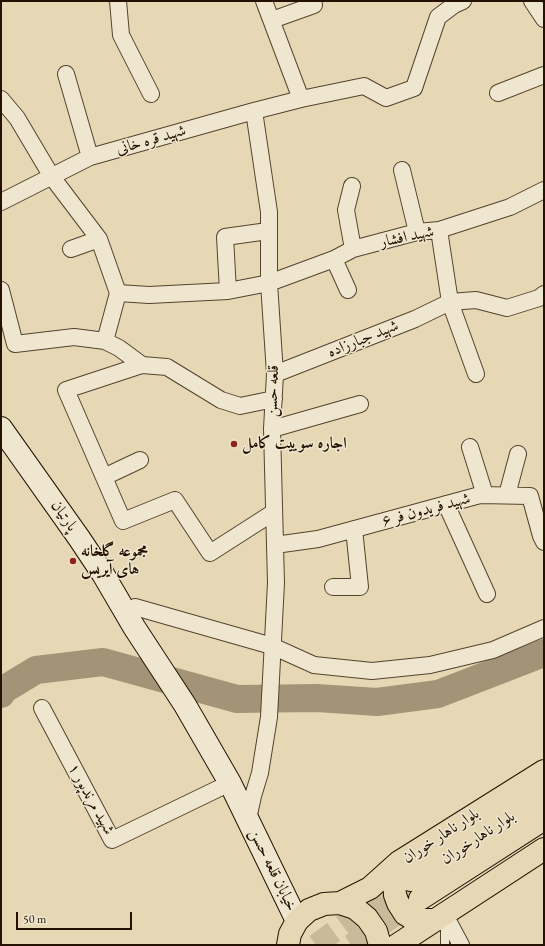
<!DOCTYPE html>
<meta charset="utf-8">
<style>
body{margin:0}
#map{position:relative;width:545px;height:946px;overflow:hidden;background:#e6d8b5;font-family:"EB Garamond",serif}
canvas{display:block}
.frame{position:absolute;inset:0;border:2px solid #241100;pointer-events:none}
.scale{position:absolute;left:16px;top:912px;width:116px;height:18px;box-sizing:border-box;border:2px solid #241100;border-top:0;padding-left:5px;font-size:12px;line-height:14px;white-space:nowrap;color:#241100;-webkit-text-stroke:3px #efe6cf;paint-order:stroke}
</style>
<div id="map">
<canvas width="545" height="946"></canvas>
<div class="frame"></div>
<div class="scale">50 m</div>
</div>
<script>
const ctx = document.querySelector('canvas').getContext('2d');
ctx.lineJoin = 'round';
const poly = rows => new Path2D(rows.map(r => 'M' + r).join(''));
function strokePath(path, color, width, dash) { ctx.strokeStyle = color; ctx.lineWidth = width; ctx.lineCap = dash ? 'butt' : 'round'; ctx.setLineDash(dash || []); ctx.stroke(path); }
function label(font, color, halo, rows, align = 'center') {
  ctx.font = font + ' "EB Garamond",Amiri,serif'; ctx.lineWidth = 3; ctx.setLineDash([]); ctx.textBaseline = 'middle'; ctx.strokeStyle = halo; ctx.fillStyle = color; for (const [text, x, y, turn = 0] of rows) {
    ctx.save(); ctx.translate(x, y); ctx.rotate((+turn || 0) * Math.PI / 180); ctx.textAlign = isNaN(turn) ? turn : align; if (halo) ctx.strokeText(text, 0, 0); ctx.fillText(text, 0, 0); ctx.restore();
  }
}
strokePath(poly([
 [1,694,3,690,36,670,103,662,237,699,317,698,377,702,438,694,544,653]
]), '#a49477', 28);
strokePath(poly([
 [316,945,351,919,410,881],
 [351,945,418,900]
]), '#c9ba9a', 22, [22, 11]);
const service = poly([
 [445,945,445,922]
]);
const minor = poly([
 [118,1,121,35,151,94],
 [264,1,301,99],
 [532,1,544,19],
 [272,20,314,5],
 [66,74,90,157],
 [498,93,544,75],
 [1,99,17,118,52,177,99,239,118,293],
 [402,170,417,232],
 [352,186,346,210,353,249],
 [1,202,90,157,254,111,301,99,364,86,386,98,414,88,438,17,454,5,463,1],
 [439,230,450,302,476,374],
 [71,249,99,239],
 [334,259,348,290],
 [1,290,15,344,74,337,105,341,119,348,142,365],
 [228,291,225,237,268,231],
 [118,293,149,295,228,291,269,283,334,259,353,249,417,232,439,230,510,207,544,190],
 [105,341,118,293],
 [275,374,415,319,450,302,476,300,507,308,539,298,544,294],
 [274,399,240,406,221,400,167,367,142,365,66,390,123,521,175,500,210,553,274,512],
 [272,429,360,404],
 [470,447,485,495],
 [104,477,140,460],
 [507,495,518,454],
 [446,504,487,594],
 [275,545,318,539,480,495,530,496,541,536,544,542],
 [333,587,360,587,354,529],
 [135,607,272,646,314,665,372,671,430,665,493,650,544,628],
 [42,708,112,840,230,783],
 [248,819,253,796,260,773,269,717,276,583,272,429,275,374,269,283,269,212,254,111],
 [445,915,461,945]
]);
const secondary = poly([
 [1,428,79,538,103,574,134,627,185,705,230,783,297,921]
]);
const primary = poly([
 [399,862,394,879,395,895,398,903,405,914,413,919,421,920,436,920],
 [411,880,544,795],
 [420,899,544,819],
 [340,903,370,888,399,862,544,771],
 [288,945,290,934,297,921,309,910,324,904,340,903,355,908,367,918,376,931,380,945],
 [397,945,544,849]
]);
strokePath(service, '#54432d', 10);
strokePath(minor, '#54432d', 18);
strokePath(secondary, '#241100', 24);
strokePath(primary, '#241100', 24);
strokePath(service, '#efe6cf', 8);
strokePath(minor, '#efe6cf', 16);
strokePath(secondary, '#efe6cf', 22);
strokePath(primary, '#e6d8b5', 22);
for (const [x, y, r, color] of [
 [234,444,4,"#8f2418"],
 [73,561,4,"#8f2418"]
]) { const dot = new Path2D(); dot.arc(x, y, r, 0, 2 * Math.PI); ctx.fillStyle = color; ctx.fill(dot); strokePath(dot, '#efe6cf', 1.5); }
label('16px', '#241100', '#efe6cf', [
 ["شهید قره خانی",151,140,-16],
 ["شهید افشار",407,237,-12],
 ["شهید جبارزاده",363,339,-22],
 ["قلعه حسن",273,391,-88],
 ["شهید فریدون فر ۶",426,510,-15],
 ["پارتیان",64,516,55],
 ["شهید مرندپور ۱",91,799,61],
 ["بلوار ناهار خوران",441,836,-33],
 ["بلوار ناهارخوران",478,838,-33],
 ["خیابان قلعه حسن",273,870,64]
]);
label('bold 16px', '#241100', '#efe6cf', [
 ["اجاره سوییت کامل",242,444],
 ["مجموعه گلخانه",81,552],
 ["های آیریس",81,570]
], 'left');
</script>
